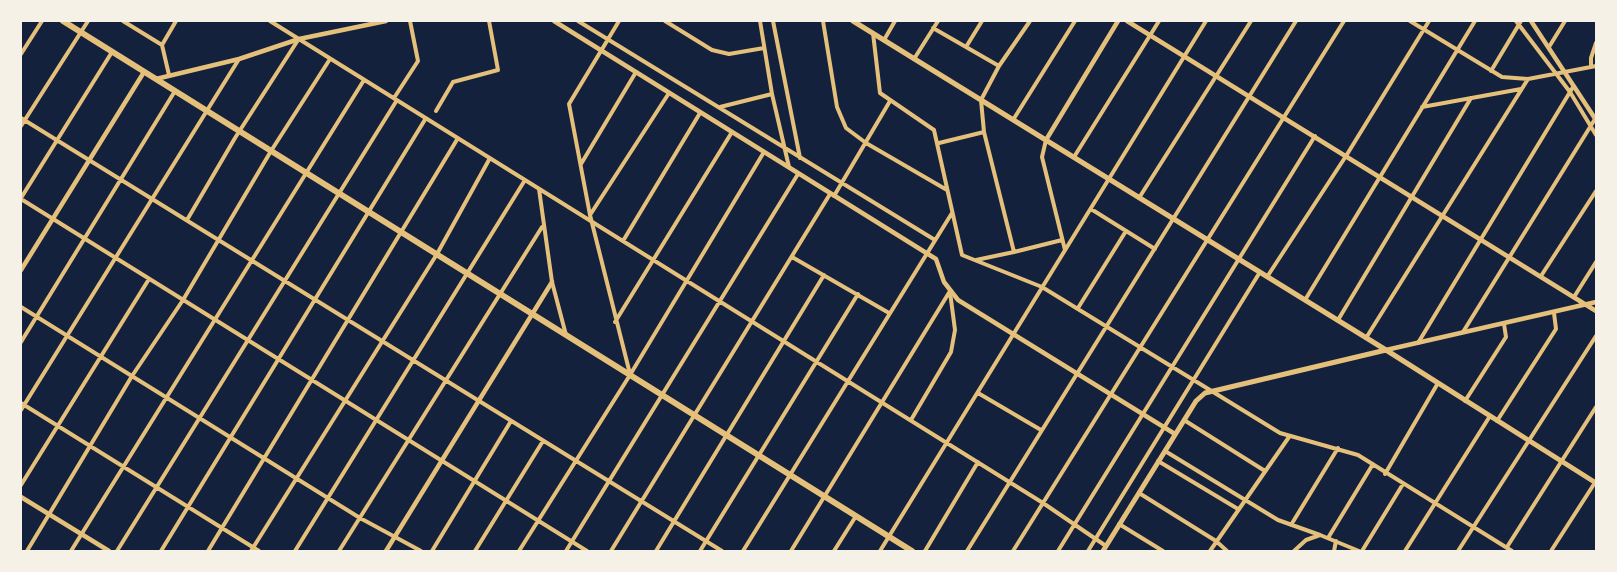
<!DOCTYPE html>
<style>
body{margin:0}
#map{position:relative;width:1617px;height:572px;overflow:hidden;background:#14213d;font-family:"DejaVu Sans",sans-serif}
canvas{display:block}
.frame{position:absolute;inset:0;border:22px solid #f6f1e7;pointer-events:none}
</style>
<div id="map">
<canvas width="1617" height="572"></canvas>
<div class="frame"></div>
</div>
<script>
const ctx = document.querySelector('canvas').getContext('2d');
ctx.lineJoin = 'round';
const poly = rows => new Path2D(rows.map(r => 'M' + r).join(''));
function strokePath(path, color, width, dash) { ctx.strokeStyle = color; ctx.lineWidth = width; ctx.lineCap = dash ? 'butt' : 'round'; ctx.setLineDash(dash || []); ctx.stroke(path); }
strokePath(poly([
 [123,21,162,45,169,75],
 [270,21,1043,503,1106,546],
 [578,21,935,240],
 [619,21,569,104,590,215,630,374],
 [665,21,712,50,729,54,764,48],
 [760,21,772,94,789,167],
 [773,21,800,158],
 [823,21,837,107,846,128,866,143,947,190],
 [1410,21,1502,77,1528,79,1596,66],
 [1516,21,1570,92,1596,135],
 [933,28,999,66],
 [873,33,880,93,934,130,962,255,1042,287,1280,433,1358,455,1512,551],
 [884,40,895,21],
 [162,45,176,21],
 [966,47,982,21],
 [1549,47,1565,21],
 [21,54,42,21],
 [914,59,938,21],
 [1591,67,1591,58,1596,43],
 [1491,71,1521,21],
 [394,98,418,61,410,21],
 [720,107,772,94],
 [1422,107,1521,89],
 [436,111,453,82,498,70,489,21],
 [21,118,722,551],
 [1013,120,1075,21],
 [21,126,88,21],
 [1046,140,1042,157,1065,250],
 [939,143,984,132],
 [1074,157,1159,21],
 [581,164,636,72],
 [539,189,552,282,566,335],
 [834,196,890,101],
 [21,198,112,52],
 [1139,198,1251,21],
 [21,199,587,551],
 [1091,209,1155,249],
 [590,215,669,93],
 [187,220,235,138,298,40],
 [623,241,700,113],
 [1014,252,1062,240],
 [792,257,889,313],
 [976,260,1014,252,984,132,981,100,999,66,1030,21],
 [1541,276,1596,191],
 [1267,277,1346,156,1429,21],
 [1574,297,1596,262],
 [1305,300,1475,21],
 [21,307,360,518,421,551],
 [1078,308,1126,231],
 [1338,320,1471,98],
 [615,322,732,132],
 [1463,332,1595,119],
 [1366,338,1528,79],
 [21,342,175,91],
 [1418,343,1573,87],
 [978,393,1041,430],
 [1465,401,1506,337,1504,324],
 [21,403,259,551],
 [21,410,239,59],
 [911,420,951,352,955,330,950,292],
 [1184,420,1265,471],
 [1497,421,1556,329,1554,313],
 [1165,451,1278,520,1320,535],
 [1158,461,1238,509],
 [1385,474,1438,383],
 [21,485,149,279],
 [1139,493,1216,541,1227,551],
 [1119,524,1163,551],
 [1291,525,1338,448],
 [1328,538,1373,464],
 [1507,547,1596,407],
 [27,551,132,376,183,300,271,151,330,59],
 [71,551,364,80],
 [117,551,397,100],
 [161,551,426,118],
 [208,551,458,138],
 [251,551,437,254,490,158],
 [295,551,525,180],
 [339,551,542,227],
 [432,551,511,421],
 [475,551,543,441],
 [519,551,630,375,764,152],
 [566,551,798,174],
 [611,551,830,194],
 [656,551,824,275],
 [700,551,858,294],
 [743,551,952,213],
 [791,551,950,291],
 [834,551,856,516],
 [880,551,1206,21],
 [925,551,978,462],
 [967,551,1296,21],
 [1013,551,1344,21],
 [1058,551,1315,136],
 [1088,551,1260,272],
 [1210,551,1289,437],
 [1294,551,1306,540,1320,535,1359,551],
 [1334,551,1336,541],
 [1362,551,1403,484],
 [1405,551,1490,416],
 [1458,551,1596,336],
 [1551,551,1596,481]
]), '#e5c07b', 4);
strokePath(poly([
 [554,21,936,259,944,282,958,300,1175,434],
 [1127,21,1596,311],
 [1531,21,1596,120],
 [156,79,239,59,299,39,386,21],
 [1046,140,1118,21],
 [21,270,144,72],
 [1386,350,1596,302],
 [21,497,109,551],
 [386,551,552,282]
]), '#e5c07b', 4.5);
strokePath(poly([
 [853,21,1386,350,1596,483],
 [1103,551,1196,401,1205,393,1386,350]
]), '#e5c07b', 5);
strokePath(poly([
 [63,21,912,551]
]), '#e5c07b', 6);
</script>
